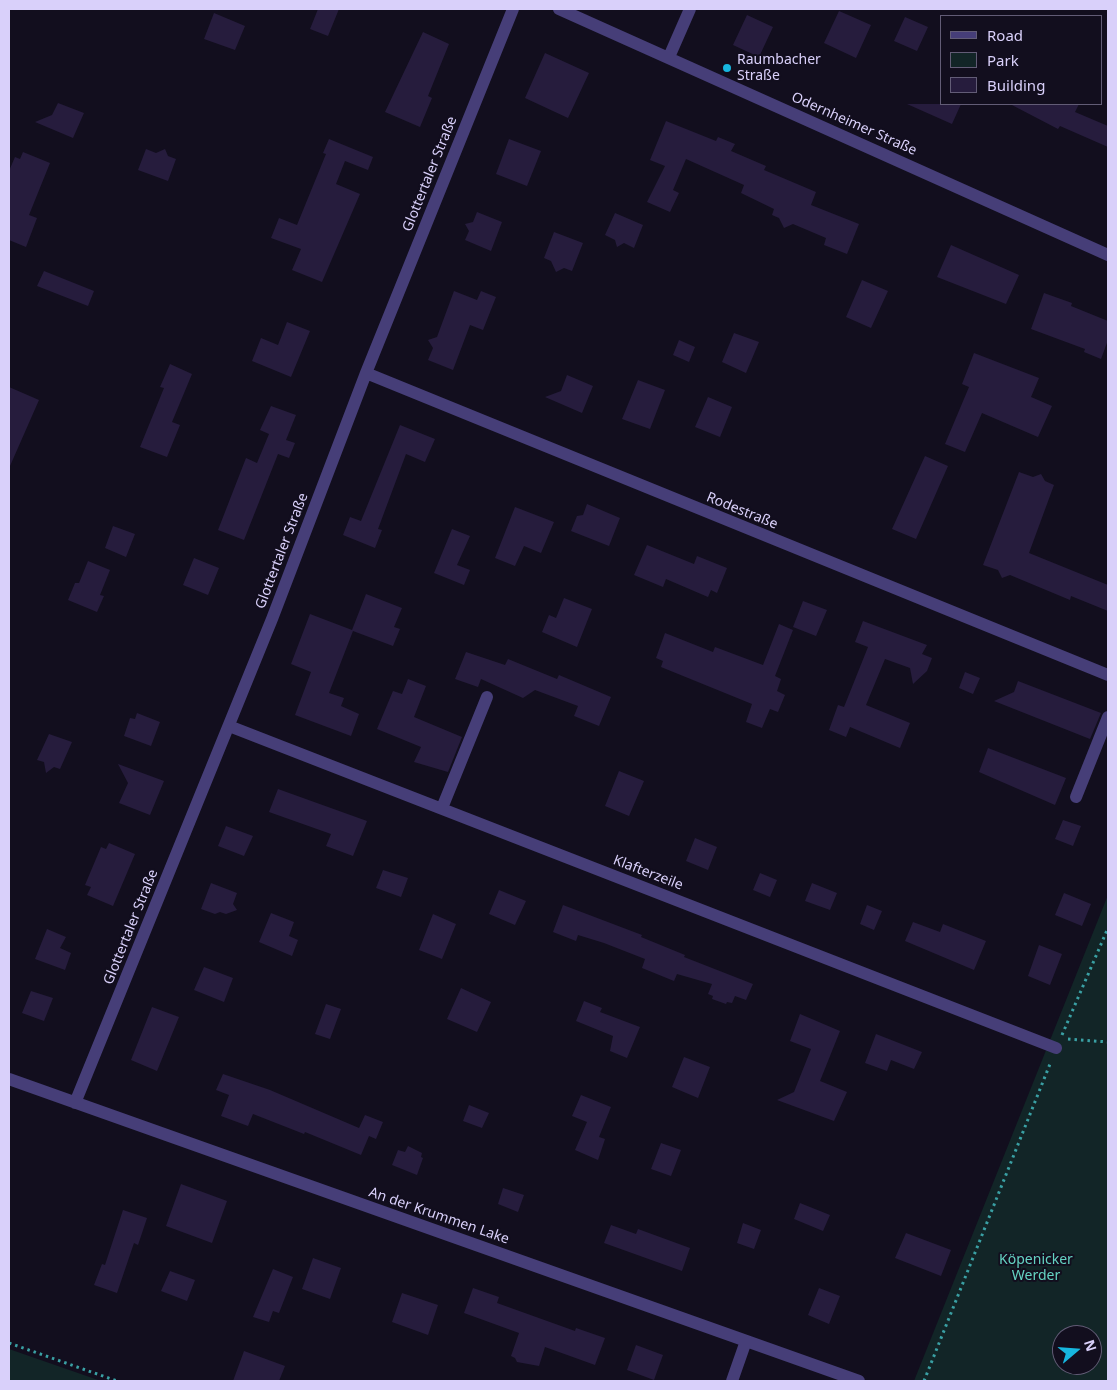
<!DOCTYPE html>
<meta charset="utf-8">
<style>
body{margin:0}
#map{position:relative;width:1117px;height:1390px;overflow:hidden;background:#120e1e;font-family:"Noto Sans",sans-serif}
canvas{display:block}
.frame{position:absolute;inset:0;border:10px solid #d9d0fa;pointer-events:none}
.legend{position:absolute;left:940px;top:15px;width:162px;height:90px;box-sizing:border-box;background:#120e1e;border:1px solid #625c76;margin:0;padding:6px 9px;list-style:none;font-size:15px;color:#d9d0fa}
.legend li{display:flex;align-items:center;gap:10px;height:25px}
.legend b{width:25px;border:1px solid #625c76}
.north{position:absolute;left:1052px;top:1325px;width:50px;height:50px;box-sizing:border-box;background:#120e1e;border:1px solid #625c76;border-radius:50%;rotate:72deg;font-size:14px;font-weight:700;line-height:20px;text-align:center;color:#d9d0fa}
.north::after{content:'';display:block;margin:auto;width:18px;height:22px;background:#17b6df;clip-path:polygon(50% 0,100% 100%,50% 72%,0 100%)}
</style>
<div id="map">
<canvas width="1117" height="1390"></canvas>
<div class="frame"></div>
<ul class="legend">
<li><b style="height:6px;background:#463e78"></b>Road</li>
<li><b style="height:14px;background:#122527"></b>Park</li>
<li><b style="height:14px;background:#261c3d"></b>Building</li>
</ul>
<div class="north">N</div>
</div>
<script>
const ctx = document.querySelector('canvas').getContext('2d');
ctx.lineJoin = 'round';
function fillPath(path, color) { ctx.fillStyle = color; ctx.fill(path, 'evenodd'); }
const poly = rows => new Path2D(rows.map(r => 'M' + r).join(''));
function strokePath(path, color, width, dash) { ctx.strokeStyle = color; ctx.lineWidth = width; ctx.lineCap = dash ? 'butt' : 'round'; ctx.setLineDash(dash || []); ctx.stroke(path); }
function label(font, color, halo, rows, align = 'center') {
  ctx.font = font + ' "Noto Sans",sans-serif'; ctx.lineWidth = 4; ctx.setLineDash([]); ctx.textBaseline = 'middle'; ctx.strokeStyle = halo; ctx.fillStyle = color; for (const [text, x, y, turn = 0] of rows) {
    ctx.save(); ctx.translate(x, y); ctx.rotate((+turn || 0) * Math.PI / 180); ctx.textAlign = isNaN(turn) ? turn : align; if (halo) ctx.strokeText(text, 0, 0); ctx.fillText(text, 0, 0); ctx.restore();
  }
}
fillPath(poly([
 [1108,895,1108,1381,914,1381],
 [1062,1335,1092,1335,1092,1365,1062,1365],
 [9,1349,101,1381,9,1381]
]), '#122527');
fillPath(poly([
 [318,9,339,9,328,36,310,29],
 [839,11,871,25,856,58,824,43],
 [214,13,245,26,235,50,204,39],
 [747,15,773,27,759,57,733,45],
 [905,17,928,27,917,51,894,41],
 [423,32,449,44,428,96,432,98,420,127,385,112],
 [545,53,589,73,568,118,525,98],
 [58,103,84,113,73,138,35,122,52,115],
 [907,104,961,104,952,124],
 [1010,104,1079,104,1075,112,1108,126,1108,147,1060,126,1058,129],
 [666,121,716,141,718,137,735,144,731,151,766,166,764,170,816,192,811,205,859,224,847,254,824,245,826,238,793,224,784,228,779,218,772,215,774,209,741,193,744,185,686,159,673,190,679,193,670,212,647,202,665,166,650,160],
 [329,139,373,157,368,170,345,161,336,184,360,194,322,282,292,270,301,249,271,238,279,218,297,225,326,154,323,153],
 [509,139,541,151,527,186,496,174],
 [146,149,156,153,165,149,168,156,176,159,168,181,138,170],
 [23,152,50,163,29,215,37,218,26,247,9,240,9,171,15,157,20,159],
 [477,212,502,222,491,251,465,240,469,231,465,224,473,222],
 [615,213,643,225,634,248,624,243,617,247,615,240,605,235],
 [554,232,583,243,572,271,564,268,556,272,551,261,544,258],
 [951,245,1019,275,1006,304,937,277],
 [44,271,94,291,88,306,37,286],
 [862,280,888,291,871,328,846,317],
 [454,291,477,300,481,291,496,297,483,330,470,325,453,370,428,360,433,348,428,340,437,337],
 [1044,293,1072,303,1071,306,1108,321,1108,340,1101,359,1084,352,1085,349,1031,329],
 [287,322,310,331,291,377,252,361,261,338,278,345],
 [734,333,759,342,746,373,722,362],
 [679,340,695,347,689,362,673,355],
 [974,353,1039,378,1031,397,1052,406,1038,437,982,413,965,452,945,444,969,387,962,384],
 [170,364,192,374,172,422,180,425,167,457,140,447,164,388,160,387],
 [567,375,593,386,582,413,545,397,561,391],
 [638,380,665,390,650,429,622,419],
 [9,387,39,400,10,466,9,466],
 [708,397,732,407,720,437,695,427],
 [271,406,296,415,286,440,295,443,289,458,278,454,244,540,218,530,246,458,257,463,269,434,260,430],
 [400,425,435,439,425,462,406,454,378,529,382,530,375,548,343,535,350,517,361,521],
 [925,456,948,466,916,539,892,529],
 [1019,472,1033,477,1041,474,1045,481,1054,485,1029,553,1108,585,1108,611,1071,596,1070,600,1010,575,1002,578,998,570,983,565],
 [587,504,620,518,609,546,571,531,577,516,583,515],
 [515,507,554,522,541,553,524,546,515,566,495,558],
 [113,526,135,534,126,557,105,548],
 [452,529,470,536,457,565,470,570,464,585,434,573],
 [647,545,694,564,697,556,727,568,717,593,711,590,708,597,666,579,663,587,634,575],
 [194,558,219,568,208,595,183,585],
 [88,561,110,570,100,595,104,596,97,612,68,600,75,583,79,583],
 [366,594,402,608,394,627,400,629,393,646,353,631,329,693,344,698,341,706,359,714,351,736,295,715,311,672,291,664,310,614,352,630],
 [564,598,592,609,577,647,542,632,549,615,556,618],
 [803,601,827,610,816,636,793,627],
 [863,621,927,645,922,654,932,658,927,671,913,684,910,668,885,659,866,705,910,723,900,748,850,727,846,737,829,730,838,705,844,707,868,647,855,642],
 [779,624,793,630,775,676,781,679,777,691,785,695,778,712,770,709,762,728,746,722,752,704,661,667,663,661,656,658,665,633,713,652,715,647,763,665],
 [466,652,505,665,508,659,557,679,559,675,611,697,599,726,574,716,578,706,535,690,523,698,481,679,478,687,455,679],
 [965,672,980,678,973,694,959,688],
 [408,679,426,686,414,717,462,737,448,772,414,762,421,747,377,729,393,691,402,694],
 [1018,681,1101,713,1090,739,994,701,1014,692],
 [137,713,160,722,151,746,124,736,130,718,135,719],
 [49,734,72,742,60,769,54,767,46,773,44,762,37,760],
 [988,748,1066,778,1055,805,979,772],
 [118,764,164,781,150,815,119,803,128,783],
 [619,771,644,781,629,816,605,806],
 [278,789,367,821,353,856,326,846,331,834,269,812],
 [1063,820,1081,826,1073,846,1055,839],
 [226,826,253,836,244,856,218,846],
 [695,838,717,847,708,870,686,861],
 [109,843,135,854,113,906,87,895,91,887,85,885,101,847,106,849],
 [383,870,408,878,401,897,376,888],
 [760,873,777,880,770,897,753,890],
 [211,883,237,893,233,904,237,910,226,914,220,912,215,914,201,909],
 [812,883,837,893,830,910,805,901],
 [499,890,526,901,515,925,489,914],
 [1064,893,1091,904,1082,926,1055,915],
 [563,905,642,935,641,937,685,955,684,957,753,984,746,1000,735,996,732,1003,727,1002,726,1004,712,999,713,996,708,994,712,984,677,974,674,981,642,968,645,959,604,943,578,935,576,941,553,932],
 [867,905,882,911,874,930,860,924],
 [271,913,294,922,289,936,298,940,292,956,259,942],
 [433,914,456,924,442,959,419,950],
 [913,922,940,932,943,924,986,941,974,970,905,941],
 [47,929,66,937,60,948,71,953,65,970,35,959],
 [1039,945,1062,954,1050,985,1028,976],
 [204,967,233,978,224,1002,194,990],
 [461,988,491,1002,477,1032,447,1019],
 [31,991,53,998,44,1021,22,1013],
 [584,1001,602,1008,600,1012,640,1027,627,1058,610,1051,613,1036,576,1021],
 [326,1004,341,1009,330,1039,315,1034],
 [152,1007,179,1017,157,1071,131,1060],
 [800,1014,840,1031,820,1081,847,1092,834,1121,777,1100,794,1092,811,1049,790,1041],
 [876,1034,922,1052,914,1069,891,1060,887,1071,865,1063],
 [684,1057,710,1067,698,1098,672,1087],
 [223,1074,270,1090,359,1128,365,1115,383,1122,376,1139,369,1136,361,1155,305,1132,304,1134,253,1114,248,1126,221,1116,229,1095,216,1090],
 [581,1095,611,1107,599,1137,605,1139,598,1160,575,1150,587,1122,572,1116],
 [469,1105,489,1113,482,1128,463,1121],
 [661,1143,681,1150,671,1176,651,1169],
 [408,1146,422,1153,421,1157,423,1158,417,1175,392,1165,398,1150,405,1152],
 [181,1184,227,1201,212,1243,166,1226],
 [503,1188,524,1195,518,1212,498,1204],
 [800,1203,830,1215,823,1231,794,1219],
 [123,1210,147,1218,138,1245,134,1243,117,1293,94,1285,102,1264,105,1265],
 [743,1223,761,1230,754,1249,737,1243],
 [611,1225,636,1234,638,1229,690,1248,682,1271,604,1243],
 [906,1233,951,1250,941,1276,895,1258],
 [313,1258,341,1268,330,1299,302,1289],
 [273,1269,293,1277,279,1313,273,1311,269,1322,253,1317],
 [170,1271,195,1280,187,1301,161,1291],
 [473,1288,499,1297,497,1303,575,1331,576,1328,605,1338,595,1365,545,1347,539,1366,517,1362,515,1358,511,1356,519,1333,464,1313],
 [819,1288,840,1296,829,1324,808,1315],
 [402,1293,438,1305,428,1335,392,1322],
 [636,1345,663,1355,654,1380,627,1370],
 [244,1351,285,1366,279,1381,233,1381]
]), '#261c3d');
strokePath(poly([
 [1062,1035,1108,928],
 [1068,1039,1108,1042],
 [9,1343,117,1381],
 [924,1381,1050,1064]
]), '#3aa0a4', 3, [2.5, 4]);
strokePath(poly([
 [559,9,1108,255],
 [669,57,690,9],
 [366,373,1108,675],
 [229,726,1056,1048],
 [1076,797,1108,717],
 [442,808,487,697],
 [9,1079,859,1381],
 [75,1103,272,619,366,373,513,9],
 [732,1381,746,1341]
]), '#463e78', 12);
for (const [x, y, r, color] of [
 [727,68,5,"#17b6df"]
]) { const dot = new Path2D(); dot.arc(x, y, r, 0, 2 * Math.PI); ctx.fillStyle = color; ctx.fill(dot); strokePath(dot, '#120e1e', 2); }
label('14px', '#d9d0fa', '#120e1e', [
 ["Raumbacher",737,60],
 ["Straße",737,76]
], 'left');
label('14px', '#d9d0fa', '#120e1e', [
 ["Odernheimer Straße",854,124,24],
 ["Glottertaler Straße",430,174,-68],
 ["Rodestraße",742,511,22],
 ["Glottertaler Straße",282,551,-69],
 ["Klafterzeile",648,873,21],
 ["Glottertaler Straße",131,927,-68],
 ["An der Krummen Lake",439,1216,19]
]);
label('14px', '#64d2c2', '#120e1e', [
 ["Köpenicker",1036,1260],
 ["Werder",1036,1276]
]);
</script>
